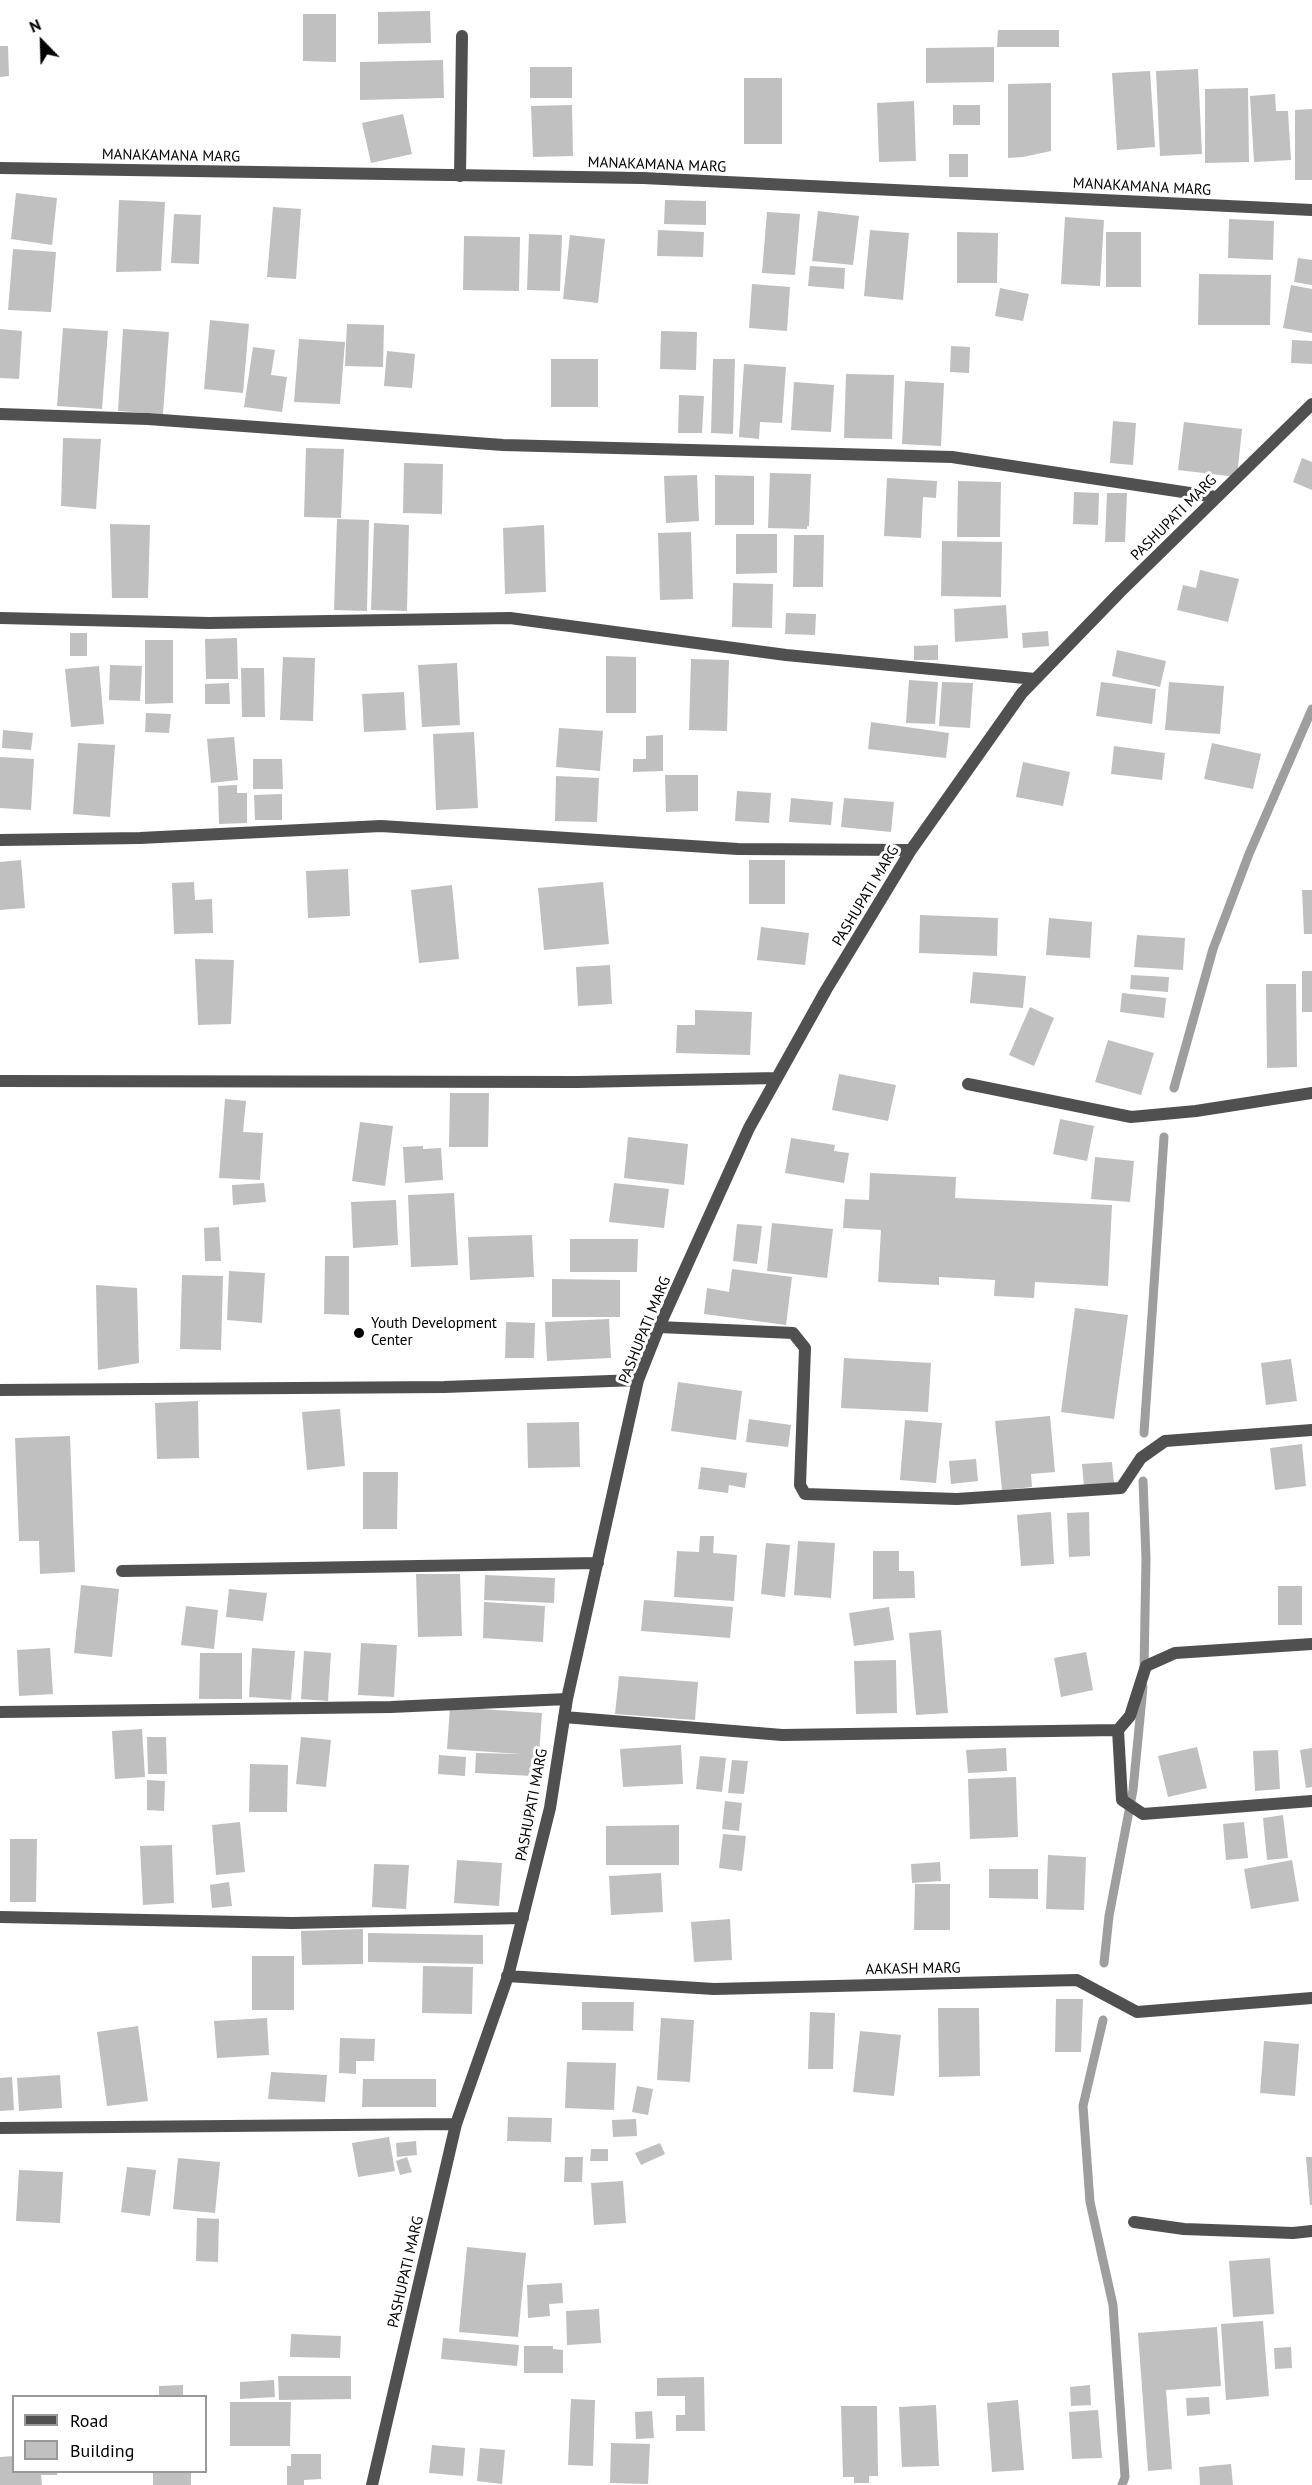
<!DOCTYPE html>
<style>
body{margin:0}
#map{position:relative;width:1312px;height:2485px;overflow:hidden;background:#fff;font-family:"PT Sans",sans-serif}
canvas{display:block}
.legend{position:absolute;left:12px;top:2395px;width:195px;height:78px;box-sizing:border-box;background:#fff;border:2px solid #999;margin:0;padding:8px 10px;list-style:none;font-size:18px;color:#000}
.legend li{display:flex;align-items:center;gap:12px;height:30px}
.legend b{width:30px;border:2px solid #999}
.north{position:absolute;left:12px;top:12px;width:60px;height:60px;-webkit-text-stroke:4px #fff;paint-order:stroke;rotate:337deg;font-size:16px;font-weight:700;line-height:24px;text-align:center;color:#000}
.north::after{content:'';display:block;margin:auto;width:21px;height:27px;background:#000;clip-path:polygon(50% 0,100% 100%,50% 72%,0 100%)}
</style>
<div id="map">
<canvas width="1312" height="2485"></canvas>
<ul class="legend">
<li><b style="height:8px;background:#505050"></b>Road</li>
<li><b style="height:16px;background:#c0c0c0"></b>Building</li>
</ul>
<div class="north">N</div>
</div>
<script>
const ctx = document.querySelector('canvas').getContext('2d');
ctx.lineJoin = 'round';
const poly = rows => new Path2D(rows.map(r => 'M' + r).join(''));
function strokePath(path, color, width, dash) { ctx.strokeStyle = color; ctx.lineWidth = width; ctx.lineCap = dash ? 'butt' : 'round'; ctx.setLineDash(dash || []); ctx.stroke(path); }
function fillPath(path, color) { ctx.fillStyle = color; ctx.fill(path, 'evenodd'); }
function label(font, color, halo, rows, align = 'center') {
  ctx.font = font + ' "PT Sans",sans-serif'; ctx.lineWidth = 6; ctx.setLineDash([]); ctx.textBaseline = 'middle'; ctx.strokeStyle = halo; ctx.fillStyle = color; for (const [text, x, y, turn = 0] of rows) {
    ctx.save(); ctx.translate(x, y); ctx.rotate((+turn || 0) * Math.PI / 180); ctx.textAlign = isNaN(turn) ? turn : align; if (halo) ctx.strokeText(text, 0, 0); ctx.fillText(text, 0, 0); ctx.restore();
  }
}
strokePath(poly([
 [1174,1088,1213,949,1249,854,1312,709],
 [1144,1433,1164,1137],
 [1143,1481,1146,1558,1144,1671],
 [1104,1963,1109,1916,1133,1790,1143,1687],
 [1103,2020,1083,2106,1090,2202,1113,2305,1125,2477,1122,2485]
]), '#9e9e9e', 9);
fillPath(poly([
 [430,11,431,43,378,44,378,12],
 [303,14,336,14,336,62,303,61],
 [998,30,1059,30,1059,47,997,47],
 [0,46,8,46,9,76,0,77],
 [994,47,994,82,926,83,926,48],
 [443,60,444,98,360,100,360,62],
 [530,67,572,67,572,98,530,98],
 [1198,69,1202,154,1160,156,1156,71],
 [1150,71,1155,147,1117,150,1112,73],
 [744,78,782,78,782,144,744,144],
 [1051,83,1051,151,1023,157,1008,158,1008,84],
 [1248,88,1249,162,1205,163,1205,89],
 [1275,94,1276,111,1288,111,1291,160,1254,162,1250,96],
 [914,101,916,161,879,162,877,103],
 [572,105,573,156,533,157,531,106],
 [953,105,980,105,980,125,953,125],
 [1312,109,1312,180,1295,180,1295,110],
 [403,114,412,154,371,163,362,123],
 [949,154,968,154,968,177,949,177],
 [16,193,57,198,52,245,11,239],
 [119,200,165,202,161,271,116,272],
 [665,200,706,201,706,225,664,224],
 [273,207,301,209,296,279,267,277],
 [818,211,859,216,853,265,812,261],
 [767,212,800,214,795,275,762,273],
 [174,214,201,215,199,264,171,263],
 [1065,217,1104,220,1100,286,1061,284],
 [1229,219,1274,221,1273,260,1228,258],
 [658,230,704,232,703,257,657,256],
 [870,230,909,233,903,300,864,296],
 [957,232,998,233,997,283,957,283],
 [1106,232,1141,232,1141,287,1106,287],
 [529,234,562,235,560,291,527,290],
 [570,235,605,239,598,303,563,299],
 [464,236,520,237,519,291,463,290],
 [13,249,56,252,51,312,8,310],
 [1298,258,1312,260,1312,285,1294,282],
 [810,266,845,268,844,289,808,286],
 [1199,274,1271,275,1270,325,1198,325],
 [752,284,790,287,787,331,749,328],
 [1291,285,1312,289,1312,333,1283,328],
 [1000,288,1029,294,1023,321,995,316],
 [210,320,249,324,243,393,204,389],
 [347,324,384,325,383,367,345,366],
 [63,328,108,331,102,409,57,406],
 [0,329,22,331,19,379,0,378],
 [123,329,169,332,163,414,118,411],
 [661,331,697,332,696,370,660,369],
 [299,339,345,342,340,404,294,402],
 [1292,340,1312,341,1312,364,1291,363],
 [951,346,970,347,969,373,950,372],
 [253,347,275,350,271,375,287,377,282,412,244,407],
 [387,351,415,354,412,388,384,386],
 [551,359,598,359,598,407,551,407],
 [713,359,735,359,733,434,711,433],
 [744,364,786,367,782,423,760,422,759,439,739,437],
 [846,374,894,375,892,439,844,438],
 [905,381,944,383,941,446,902,444],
 [794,382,834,385,831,432,791,430],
 [679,395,704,396,702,433,678,433],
 [1113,421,1136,423,1133,465,1110,463],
 [1184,422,1242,429,1237,477,1178,470],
 [63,438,101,439,96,509,61,506],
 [306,448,344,449,341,518,304,517],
 [1302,458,1312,462,1312,490,1293,482],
 [404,463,443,464,442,514,403,513],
 [770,473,811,474,809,526,807,526,807,529,768,528],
 [697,475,699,521,666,523,664,476],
 [715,475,754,476,754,525,715,525],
 [887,478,937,481,936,498,923,497,921,538,884,536],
 [958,481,1001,482,1000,537,957,537],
 [1074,492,1099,493,1098,525,1073,524],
 [1107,493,1127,493,1125,542,1105,542],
 [337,519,369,520,367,611,334,610],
 [374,523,409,525,407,611,371,610],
 [110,524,150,525,148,598,112,598],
 [544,525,546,592,505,594,503,528],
 [691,532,693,599,660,600,658,533],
 [736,534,777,534,777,573,736,574],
 [794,535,824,535,823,587,793,587],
 [942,541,1002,542,1001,597,941,596],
 [1200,570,1239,579,1228,622,1177,610,1183,585,1196,588],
 [733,583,773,584,772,628,732,627],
 [1006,605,1008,638,955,642,954,609],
 [786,613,816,614,815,635,785,634],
 [1048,631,1049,646,1023,648,1022,633],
 [70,633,87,633,87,656,70,656],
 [237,638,238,679,206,679,205,639],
 [145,640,173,640,173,703,145,704],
 [938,645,938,660,914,660,914,646],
 [1117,650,1166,661,1160,687,1112,676],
 [606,656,636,657,636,713,606,713],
 [283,657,315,658,313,721,280,720],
 [691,659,729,660,727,731,689,730],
 [457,663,460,725,422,727,418,665],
 [110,665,142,666,140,701,109,700],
 [99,666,104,724,71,727,65,669],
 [241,668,264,668,265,717,242,717],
 [909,680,938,682,935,724,906,723],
 [942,682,973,683,970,728,939,726],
 [1101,682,1156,689,1152,724,1096,716],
 [1169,682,1224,686,1220,734,1165,730],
 [229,683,230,704,205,704,205,684],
 [404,692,406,730,364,732,362,694],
 [146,713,171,714,169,733,145,732],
 [871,722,949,733,946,758,868,749],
 [559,728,603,731,600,771,556,767],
 [3,730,33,733,31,750,2,748],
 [474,732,478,808,436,810,433,734],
 [663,735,663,771,633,772,633,759,646,759,646,736],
 [234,737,238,780,211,783,207,739],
 [78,743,115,745,110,817,73,814],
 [1212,743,1261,754,1253,789,1204,779],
 [1114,746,1165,753,1162,780,1111,774],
 [0,757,34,759,31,810,0,808],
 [253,759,282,759,283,789,253,789],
 [1023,762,1070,772,1063,806,1016,797],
 [665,775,698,775,698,811,666,812],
 [556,776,599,778,597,822,555,821],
 [237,785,237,793,247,793,247,823,219,824,218,786],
 [737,791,771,793,769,823,735,821],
 [282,794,282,820,255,820,254,795],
 [791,798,833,802,831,825,789,822],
 [844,798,894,802,891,832,841,827],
 [21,860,25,908,0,910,0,862],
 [749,860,785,860,785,904,749,904],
 [348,869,350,916,308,918,306,871],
 [194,882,195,900,212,899,213,933,174,934,172,883],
 [603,882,609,944,544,950,538,888],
 [452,885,459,959,419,963,411,890],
 [1302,890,1312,890,1312,934,1304,934],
 [920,915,998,918,997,956,919,953],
 [1049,918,1092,922,1090,958,1046,955],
 [761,927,809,933,805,965,757,960],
 [1137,935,1185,938,1183,970,1134,967],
 [195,959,234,960,231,1024,198,1025],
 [610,965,612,1004,578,1006,576,967],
 [1302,971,1312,971,1312,1012,1302,1012],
 [973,972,1026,976,1023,1008,970,1003],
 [1131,975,1169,977,1168,992,1130,989],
 [1266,984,1296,984,1297,1067,1267,1068],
 [1122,993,1166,998,1164,1018,1120,1012],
 [1030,1007,1054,1018,1034,1066,1009,1055],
 [695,1010,752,1012,750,1055,676,1053,677,1025,695,1025],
 [1108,1040,1154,1053,1141,1095,1095,1082],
 [839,1074,896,1085,888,1121,832,1110],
 [450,1093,489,1093,488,1147,449,1147],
 [225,1099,246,1101,243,1132,263,1133,260,1180,219,1178],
 [1060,1119,1094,1126,1087,1161,1053,1154],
 [360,1122,393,1126,385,1186,352,1181],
 [628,1137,688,1144,684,1185,624,1178],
 [791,1138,835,1145,834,1151,849,1153,844,1183,785,1173],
 [423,1146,423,1149,441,1148,443,1180,405,1183,403,1147],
 [1095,1157,1134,1161,1130,1202,1091,1199],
 [870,1173,956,1177,955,1198,1112,1205,1108,1286,1035,1282,1034,1298,994,1296,995,1280,939,1277,939,1285,878,1282,881,1230,843,1228,845,1199,869,1200],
 [264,1183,266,1202,233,1205,232,1185],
 [614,1183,669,1189,664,1228,609,1222],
 [454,1193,458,1265,411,1267,408,1195],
 [396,1200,398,1245,353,1248,351,1202],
 [772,1223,833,1229,827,1278,767,1271],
 [737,1224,762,1226,757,1264,733,1261],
 [219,1227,221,1261,205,1261,204,1228],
 [532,1235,534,1277,470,1280,468,1237],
 [570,1239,638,1239,637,1272,570,1272],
 [325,1256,349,1256,349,1315,324,1314],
 [732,1269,792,1277,786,1325,704,1314,707,1288,729,1292],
 [229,1271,265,1273,262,1323,227,1320],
 [182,1275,223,1276,221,1350,180,1349],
 [552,1279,620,1280,620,1317,552,1317],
 [96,1285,137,1288,139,1363,98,1370],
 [1075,1308,1128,1315,1114,1419,1061,1412],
 [609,1319,611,1358,547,1361,545,1322],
 [506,1322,535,1323,534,1358,505,1358],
 [844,1358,931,1363,928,1412,841,1408],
 [1291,1359,1297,1401,1266,1405,1261,1363],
 [678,1382,742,1391,736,1440,671,1431],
 [198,1401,199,1458,157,1459,155,1403],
 [340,1409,345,1466,307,1470,302,1412],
 [1050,1416,1055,1472,1031,1474,1032,1487,1002,1490,995,1421],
 [749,1419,791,1425,788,1447,746,1442],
 [905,1420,942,1423,936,1483,900,1480],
 [579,1422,580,1467,528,1468,527,1423],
 [70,1436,75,1572,40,1574,39,1541,19,1541,15,1438],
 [1302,1444,1306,1486,1275,1490,1270,1448],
 [976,1459,978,1481,951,1484,949,1461],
 [1112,1462,1114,1483,1084,1486,1082,1464],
 [701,1467,747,1473,745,1488,729,1485,728,1493,698,1489],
 [363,1472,398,1472,397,1529,363,1529],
 [1051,1512,1054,1564,1021,1566,1017,1515],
 [1089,1512,1090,1556,1069,1557,1067,1513],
 [700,1536,714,1536,713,1553,737,1555,734,1601,674,1597,677,1551,699,1552],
 [798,1541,835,1543,831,1598,794,1595],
 [766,1543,790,1545,785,1597,761,1594],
 [873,1551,899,1551,899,1571,914,1571,915,1598,873,1599],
 [416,1574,460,1574,462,1636,418,1637],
 [485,1575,555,1578,554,1603,484,1600],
 [81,1585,119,1589,112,1657,74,1653],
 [1278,1586,1302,1586,1302,1625,1278,1625],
 [229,1589,267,1593,263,1621,226,1617],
 [644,1600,733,1607,730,1638,641,1631],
 [484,1602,545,1606,543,1642,483,1638],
 [186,1606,218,1610,214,1649,181,1645],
 [889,1607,894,1640,854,1646,849,1613],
 [941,1630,948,1713,916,1715,909,1633],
 [361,1643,397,1645,394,1697,358,1695],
 [50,1648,53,1694,19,1696,17,1650],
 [252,1648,295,1651,291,1700,249,1697],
 [304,1651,331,1653,328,1701,301,1699],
 [1086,1652,1093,1690,1061,1697,1054,1658],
 [200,1653,242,1653,242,1699,199,1699],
 [896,1660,897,1713,856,1714,854,1661],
 [619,1676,698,1682,695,1720,615,1714],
 [450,1707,542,1713,539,1755,534,1755,533,1776,475,1773,476,1753,521,1754,447,1749],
 [142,1729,145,1777,115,1779,112,1731],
 [147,1737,166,1737,167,1774,148,1774],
 [301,1737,331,1740,326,1787,296,1784],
 [681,1745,683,1784,623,1787,620,1749],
 [1197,1747,1207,1788,1168,1797,1158,1756],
 [1006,1748,1007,1771,968,1773,966,1750],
 [1312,1748,1312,1787,1306,1788,1300,1750],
 [1278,1750,1280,1789,1255,1791,1253,1751],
 [439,1755,466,1757,465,1776,438,1774],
 [700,1756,726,1758,722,1792,696,1789],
 [732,1760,748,1761,744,1794,728,1793],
 [250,1764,288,1765,287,1812,249,1812],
 [1016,1777,1018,1837,970,1839,968,1779],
 [147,1780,165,1781,164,1811,147,1810],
 [725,1801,742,1803,739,1831,722,1829],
 [1283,1815,1288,1858,1267,1860,1263,1818],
 [240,1822,245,1872,216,1875,212,1825],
 [1244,1822,1248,1858,1226,1860,1223,1824],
 [679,1825,679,1865,606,1865,606,1826],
 [723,1834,746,1836,742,1871,719,1868],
 [10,1839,37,1839,36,1902,10,1902],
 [172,1845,174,1903,143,1905,140,1846],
 [1048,1855,1086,1857,1084,1910,1046,1909],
 [457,1860,502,1863,499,1906,454,1903],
 [1292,1860,1299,1901,1251,1909,1244,1869],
 [940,1862,941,1881,912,1883,911,1864],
 [374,1864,409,1865,406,1909,372,1907],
 [989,1869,1038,1869,1038,1899,989,1898],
 [661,1873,663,1912,611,1915,609,1876],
 [229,1882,232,1906,212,1908,210,1885],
 [915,1884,950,1884,950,1930,914,1930],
 [730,1919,732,1960,694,1962,691,1922],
 [363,1929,363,1964,302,1965,301,1931],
 [368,1933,483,1935,483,1964,368,1962],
 [252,1956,294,1956,294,2010,252,2010],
 [423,1966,473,1967,472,2014,422,2013],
 [1056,1999,1083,1999,1081,2052,1055,2052],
 [582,2002,634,2002,633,2031,582,2030],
 [938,2008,979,2008,980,2076,939,2077],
 [810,2012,835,2013,833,2069,808,2069],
 [267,2018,269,2055,217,2058,214,2021],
 [661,2018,694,2020,690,2082,657,2080],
 [138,2026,148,2101,107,2106,97,2032],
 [860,2031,901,2035,894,2096,853,2092],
 [340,2038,375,2039,374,2061,356,2061,356,2074,339,2073],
 [1264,2041,1299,2044,1295,2096,1260,2093],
 [567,2062,616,2063,614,2110,565,2108],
 [271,2072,327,2075,325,2102,268,2099],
 [60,2075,62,2108,19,2111,17,2078],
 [12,2077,14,2110,0,2111,0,2078],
 [363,2079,436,2079,436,2107,362,2107],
 [637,2086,653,2089,648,2115,632,2112],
 [508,2117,552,2118,551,2142,507,2141],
 [636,2119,637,2136,613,2137,612,2120],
 [389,2137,395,2171,358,2177,352,2143],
 [416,2141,417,2155,397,2157,396,2143],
 [660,2143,665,2154,641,2165,635,2153],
 [591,2149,608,2149,608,2161,590,2161],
 [407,2157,412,2172,400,2175,396,2161],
 [565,2157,583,2157,582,2182,564,2182],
 [1306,2157,1312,2157,1312,2205,1310,2205],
 [178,2158,220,2162,215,2213,173,2209],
 [127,2167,156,2170,150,2216,121,2212],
 [19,2170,63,2172,60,2223,16,2221],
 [623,2181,626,2223,594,2225,591,2183],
 [197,2218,219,2219,218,2262,196,2261],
 [467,2247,526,2253,518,2337,459,2332],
 [1270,2258,1274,2314,1233,2317,1229,2261],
 [562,2283,563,2303,549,2304,550,2316,528,2318,527,2285],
 [599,2309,601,2343,567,2345,566,2311],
 [1263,2321,1269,2396,1226,2400,1221,2324],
 [1217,2327,1221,2386,1166,2390,1172,2469,1148,2471,1138,2333],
 [291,2334,341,2336,340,2358,290,2357],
 [443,2338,519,2345,517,2366,441,2359],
 [524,2346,553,2346,553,2349,563,2350,563,2373,524,2373],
 [1291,2347,1292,2368,1275,2369,1274,2348],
 [278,2376,351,2376,351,2399,279,2400],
 [704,2377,705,2431,676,2431,676,2415,685,2415,685,2396,657,2396,657,2378],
 [274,2380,275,2397,240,2399,240,2382],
 [183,2385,183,2396,159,2396,159,2386],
 [1090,2385,1091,2405,1071,2406,1070,2387],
 [1209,2397,1210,2414,1187,2416,1186,2398],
 [571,2399,595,2400,593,2466,568,2465],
 [1018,2400,1024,2470,992,2472,987,2403],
 [230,2402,291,2402,290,2446,230,2446],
 [936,2405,939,2466,902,2467,899,2407],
 [841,2406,877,2406,878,2476,869,2476,869,2483,854,2483,854,2477,843,2477],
 [1098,2410,1102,2458,1072,2459,1069,2412],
 [652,2411,654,2438,636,2439,635,2412],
 [611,2443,650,2444,648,2484,610,2483],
 [432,2445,465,2448,463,2476,429,2473],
 [480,2448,505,2450,502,2484,477,2481],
 [291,2454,321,2454,321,2479,304,2480,304,2485,287,2485,287,2466,291,2466],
 [14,2456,14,2472,57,2472,57,2475,41,2475,42,2485,0,2485,0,2457],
 [1231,2464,1233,2485,1200,2485,1199,2467],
 [153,2472,191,2472,191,2485,153,2485]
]), '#c0c0c0');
strokePath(poly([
 [460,176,462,36]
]), '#505050', 12);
strokePath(poly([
 [0,168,643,178,1312,210],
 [0,414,148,419,503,445,952,457,1216,497],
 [0,618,209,623,510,618,786,655,1035,679],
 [0,840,140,838,381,826,738,849,911,850],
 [0,1081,578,1082,777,1078],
 [968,1084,1131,1117,1196,1111,1312,1093],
 [659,1327,793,1333,805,1348,800,1485,805,1494,957,1499,1121,1488,1141,1458,1165,1441,1312,1430],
 [0,1390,444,1387,638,1380],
 [122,1571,598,1563],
 [0,1712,391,1707,567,1699],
 [564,1717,782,1735,1118,1730,1130,1716,1146,1666,1175,1653,1312,1644],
 [1118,1730,1122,1800,1143,1814,1312,1801],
 [0,1917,292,1923,523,1918],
 [507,1976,714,1989,1077,1980,1137,2012,1312,1998],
 [0,2128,456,2124],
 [1134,2222,1184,2229,1293,2233,1312,2231],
 [372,2485,456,2124,508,1976,550,1808,567,1699,638,1380,659,1327,749,1128,826,990,911,850,1022,693,1120,592,1312,404]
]), '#505050', 12);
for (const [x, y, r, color] of [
 [359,1333,6,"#000"]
]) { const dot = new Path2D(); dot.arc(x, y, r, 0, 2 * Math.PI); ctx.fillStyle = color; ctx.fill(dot); strokePath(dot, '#fff', 2); }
label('15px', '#000', '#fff', [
 ["MANAKAMANA MARG",171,156,1],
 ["MANAKAMANA MARG",657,165,2],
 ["MANAKAMANA MARG",1142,187,3],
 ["PASHUPATI MARG",1174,518,-45],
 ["PASHUPATI MARG",866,896,-59],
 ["PASHUPATI MARG",645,1330,-68],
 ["PASHUPATI MARG",532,1805,-79],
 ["AAKASH MARG",913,1969,-1],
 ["PASHUPATI MARG",406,2272,-77]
]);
label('15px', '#000', '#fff', [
 ["Youth Development",371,1324],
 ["Center",371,1341]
], 'left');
</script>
